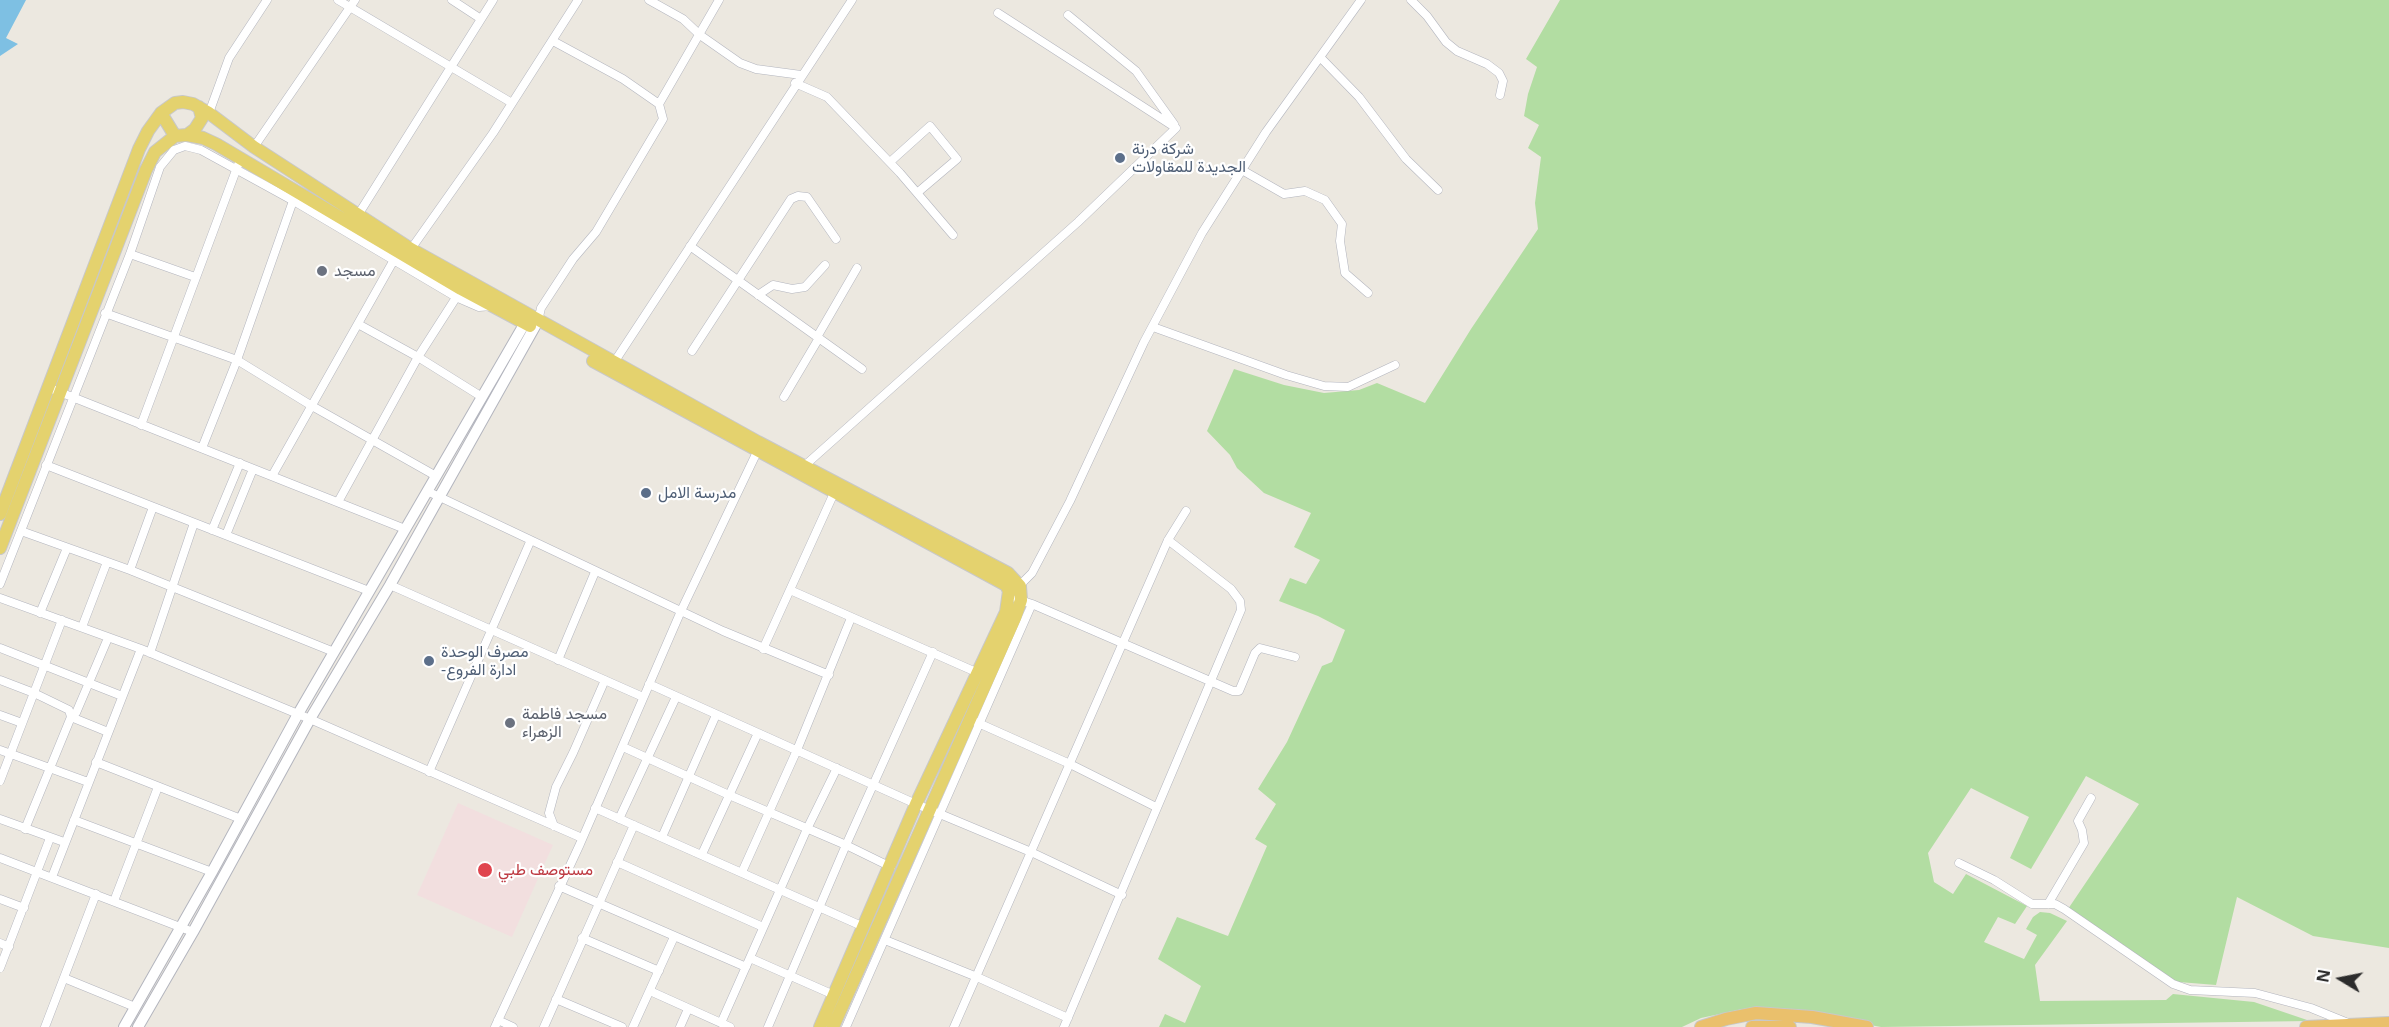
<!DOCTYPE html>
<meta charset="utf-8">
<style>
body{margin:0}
#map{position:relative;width:2389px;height:1027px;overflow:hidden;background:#ece8e0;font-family:"Open Sans",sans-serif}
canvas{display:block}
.north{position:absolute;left:2311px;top:949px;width:60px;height:60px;-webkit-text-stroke:4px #fff;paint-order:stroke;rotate:280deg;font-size:16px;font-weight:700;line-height:24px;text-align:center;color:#2c2c2c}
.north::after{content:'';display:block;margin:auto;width:21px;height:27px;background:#2c2c2c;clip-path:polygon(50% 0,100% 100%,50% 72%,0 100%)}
</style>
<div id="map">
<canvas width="2389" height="1027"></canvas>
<div class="north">N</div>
</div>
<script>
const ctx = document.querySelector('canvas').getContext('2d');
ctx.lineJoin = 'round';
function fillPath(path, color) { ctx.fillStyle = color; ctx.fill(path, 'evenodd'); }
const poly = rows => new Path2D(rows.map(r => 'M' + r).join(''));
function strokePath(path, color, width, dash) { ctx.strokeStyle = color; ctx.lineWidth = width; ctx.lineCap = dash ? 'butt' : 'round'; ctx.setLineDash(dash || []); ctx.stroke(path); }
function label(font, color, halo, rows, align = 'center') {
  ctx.font = font + ' "Open Sans",Vazirmatn,sans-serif'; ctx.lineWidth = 4.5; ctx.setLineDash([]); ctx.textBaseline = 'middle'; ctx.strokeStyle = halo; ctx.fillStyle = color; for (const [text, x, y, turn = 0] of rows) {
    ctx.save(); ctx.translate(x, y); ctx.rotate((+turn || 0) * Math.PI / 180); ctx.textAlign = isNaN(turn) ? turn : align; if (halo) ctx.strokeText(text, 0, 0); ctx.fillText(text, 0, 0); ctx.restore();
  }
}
fillPath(poly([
 [458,803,553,845,512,937,417,895]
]), '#f2dfdf');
fillPath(poly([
 [1560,0,2389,0,2389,948,2313,936,2237,897,2216,985,2179,982,2160,974,2128,948,2068,909,2139,804,2086,776,2031,869,2010,858,2029,817,1971,788,1928,853,1934,882,1953,894,1966,874,2027,906,2015,924,1998,917,1984,942,2024,959,2037,935,2026,929,2033,917,2040,912,2050,913,2067,921,2035,965,2040,1001,2166,1000,2173,994,2254,1002,2310,1021,1881,1027,1777,1008,1743,1009,1701,1018,1682,1027,1159,1027,1165,1014,1185,1023,1201,986,1158,959,1177,917,1228,936,1267,846,1255,839,1276,804,1258,789,1287,742,1322,666,1332,662,1345,630,1318,616,1279,601,1290,578,1306,584,1320,560,1294,547,1311,513,1264,493,1237,468,1230,455,1207,431,1234,369,1284,385,1324,393,1359,390,1377,383,1425,403,1471,329,1538,229,1535,203,1541,157,1528,148,1539,125,1524,116,1528,94,1537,67,1526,59]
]), '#b2dda2');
fillPath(poly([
 [0,0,26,0,6,38,18,44,0,56]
]), '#7ec0e3');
const minor = poly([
 [338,0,512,103],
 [452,0,481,19],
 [649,0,683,19,700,35,740,63,756,69,801,75],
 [1411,0,1427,16,1446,42,1457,51,1487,64,1499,73,1503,81,1500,95],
 [998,13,1176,128],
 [1068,15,1136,71,1174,124],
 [553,41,623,79,659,104],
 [1320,57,1359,97,1406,159,1438,190],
 [795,83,827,97,900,173,953,235],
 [209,113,229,58,267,0],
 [254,147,355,0],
 [890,162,930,126,957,159,917,193],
 [1242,170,1284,194,1305,191,1325,200,1342,224,1340,241,1345,273,1368,293],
 [358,215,493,0],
 [690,246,862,369],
 [411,249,493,133,578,0],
 [130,254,195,277],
 [758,295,773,285,792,289,805,287,825,265],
 [105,313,237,360,312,406,436,476],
 [538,321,541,308,573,259,596,232,663,119,659,104,719,0],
 [358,324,418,357,482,397],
 [1153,327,1286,375,1324,386,1348,387,1395,365],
 [817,337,857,268],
 [692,351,791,199,798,196,807,197,836,239],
 [613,364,852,0],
 [47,387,405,529],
 [784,397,819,338],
 [141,425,238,165],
 [202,448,237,360,294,198],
 [46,465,369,591],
 [802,468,1078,222,1176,128],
 [272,476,395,258],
 [427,491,723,631,829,675],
 [338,502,418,357,459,293],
 [212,530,240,463],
 [21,531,130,570,334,652],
 [226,535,253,469],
 [130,570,153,507],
 [0,584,130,254,160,167,174,150,185,146,201,150,292,200,456,297,479,307,492,306],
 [390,585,643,697],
 [1018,587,1032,573,1070,501,1144,342,1202,233,1266,132,1361,0],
 [790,590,976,672],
 [0,598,141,649,310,719,582,838],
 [1017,599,1032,604,1233,691,1239,691,1255,653,1260,648,1295,657],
 [40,613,67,548],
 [82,627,107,562],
 [0,648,122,696],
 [763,649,834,493],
 [150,653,194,523],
 [558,660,595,572],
 [0,680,34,693,69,710,71,717,108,732],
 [649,684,916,804,1031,852,1122,895],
 [0,715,22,723],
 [976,722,1070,764,1156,807],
 [623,747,729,795,846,845,891,867],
 [0,750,88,782],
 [96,762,241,819],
 [429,772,530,542],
 [0,781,62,620],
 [595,808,864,927],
 [0,819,64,842],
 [619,819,676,697],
 [74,820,212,872],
 [554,826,549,813,556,787,573,753,605,680],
 [25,829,71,717,76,713,108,638],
 [662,837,716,715],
 [702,854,758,733],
 [0,858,193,932],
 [617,862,763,927],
 [1959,863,1994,880,2032,904,2055,904,2064,909,2173,984,2190,990,2255,993,2311,1008,2348,1023],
 [742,872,797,750,851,618],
 [52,877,141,649],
 [559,886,746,967],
 [0,899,24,908],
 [114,901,158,787],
 [2048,904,2084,843,2082,830,2078,821,2091,798],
 [582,938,659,971],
 [885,940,977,977,1068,1018],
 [0,943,9,947],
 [750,958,834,995],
 [0,968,50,838],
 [64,978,135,1007],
 [650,991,730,1027],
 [556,999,622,1027],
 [498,1020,513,1027],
 [721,1023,807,829,837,768],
 [45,1027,96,894],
 [495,1027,580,844,681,611,757,452,758,447],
 [544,1027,634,825],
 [633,1027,674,937],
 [680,1027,688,1009],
 [768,1027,846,845,933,652],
 [846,1027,1032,604],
 [954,1027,1168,540,1186,511],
 [1064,1027,1241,610,1240,601,1231,589,1168,540]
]);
const secondary = poly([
 [124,1027,212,872,298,714,529,316],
 [138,1027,193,932,310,719,390,585,538,321]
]);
const primary = poly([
 [161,113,175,136],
 [187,135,195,129,202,118,199,107],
 [593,361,1006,585,1009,591,1006,612,916,804,820,1027],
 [0,514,139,149,148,131,161,113,175,103,183,102,193,104,209,113,254,147,411,249,758,442,1008,573,1020,586,1021,600,1015,618,833,1027],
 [0,548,146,170,155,152,175,136,187,135,203,138,216,144,461,289,530,326]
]);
const trunk = poly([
 [1701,1027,1726,1019,1756,1013,1812,1017,1867,1027],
 [1752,1027,1790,1027],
 [2306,1027,2389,1023]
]);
strokePath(minor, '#b3b5be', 9);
strokePath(secondary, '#b3b5be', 12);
strokePath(primary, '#c8c8c8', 14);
strokePath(trunk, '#c8c8c8', 14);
strokePath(minor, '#fff', 8);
strokePath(secondary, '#fff', 10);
strokePath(primary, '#e4d26e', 12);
strokePath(trunk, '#eac06c', 12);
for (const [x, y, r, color] of [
 [1120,158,6,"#5c6f8a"],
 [322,271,6,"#6b7280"],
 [646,493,6,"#5c6f8a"],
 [429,661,6,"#5c6f8a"],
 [510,723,6,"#6b7280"],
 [485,870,8,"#e0444e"]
]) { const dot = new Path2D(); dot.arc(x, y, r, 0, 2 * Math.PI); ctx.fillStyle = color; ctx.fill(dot); strokePath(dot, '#fff', 2); }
label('16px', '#4e5e75', '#fff', [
 ["شركة درنة",1132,149],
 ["الجديدة للمقاولات",1132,167],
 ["مدرسة الامل",658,493],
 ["مصرف الوحدة",441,652],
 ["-ادارة الفروع",441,670]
], 'left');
label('16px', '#5b616d', '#fff', [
 ["مسجد",334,271],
 ["مسجد فاطمة",522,714],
 ["الزهراء",522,732]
], 'left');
label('16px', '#be3a42', '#fff', [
 ["مستوصف طبي",498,870]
], 'left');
</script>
